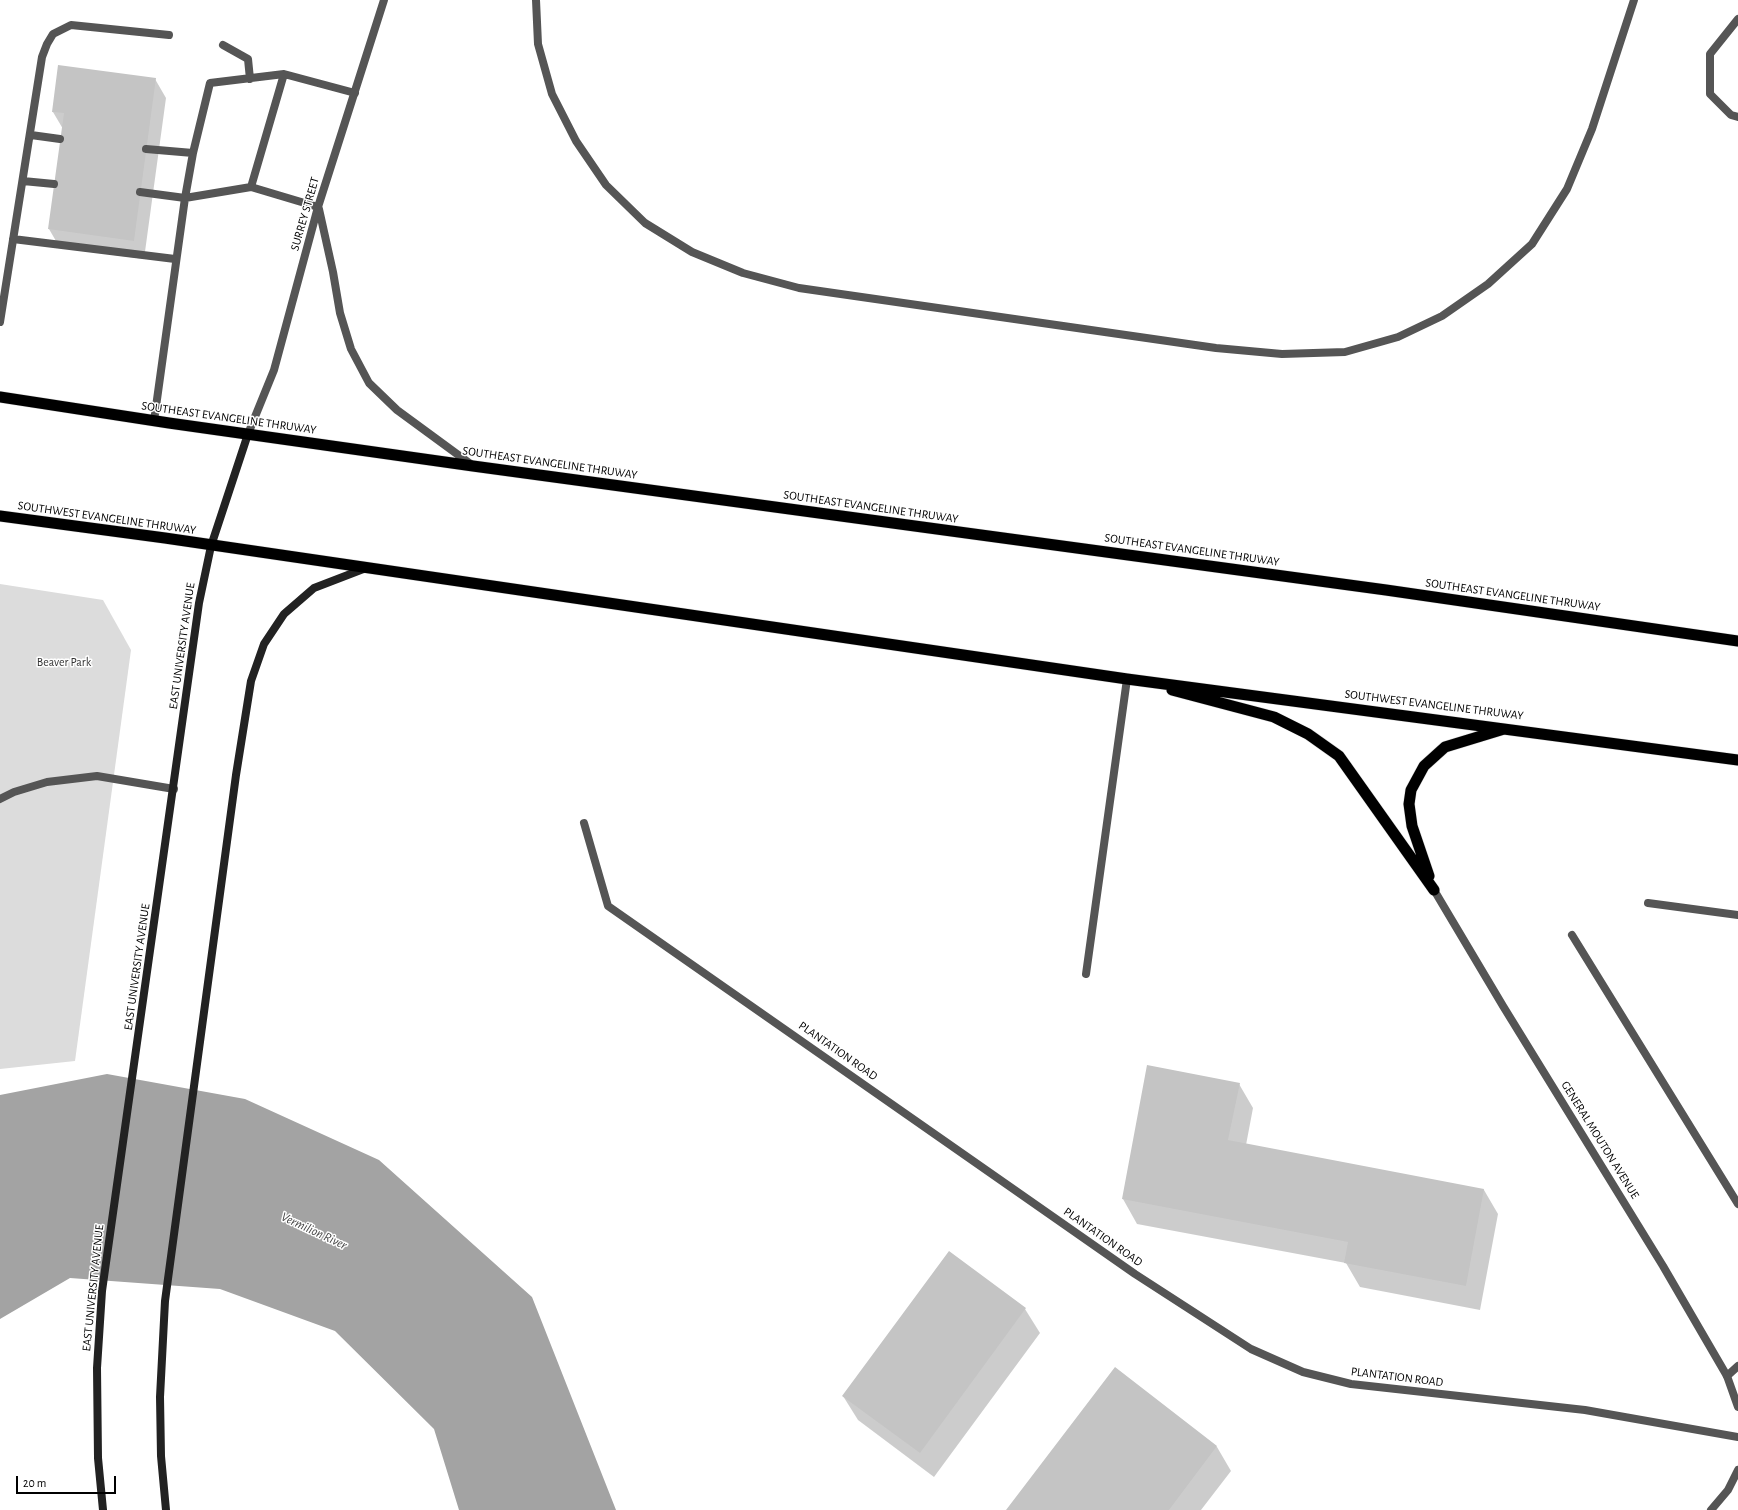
<!DOCTYPE html>
<style>
body{margin:0}
#map{position:relative;width:1738px;height:1510px;overflow:hidden;background:#fff;font-family:"Alegreya Sans",sans-serif}
canvas{display:block}
.scale{position:absolute;left:16px;top:1476px;width:100px;height:18px;box-sizing:border-box;border:2px solid #000;border-top:0;padding-left:5px;font-size:12px;line-height:14px;white-space:nowrap;color:#000;-webkit-text-stroke:3px #fff;paint-order:stroke}
</style>
<div id="map">
<canvas width="1738" height="1510"></canvas>
<div class="scale">20 m</div>
</div>
<script>
const ctx = document.querySelector('canvas').getContext('2d');
ctx.lineJoin = 'round';
function fillPath(path, color) { ctx.fillStyle = color; ctx.fill(path, 'evenodd'); }
const poly = rows => new Path2D(rows.map(r => 'M' + r).join(''));
function strokePath(path, color, width, dash) { ctx.strokeStyle = color; ctx.lineWidth = width; ctx.lineCap = dash ? 'butt' : 'round'; ctx.setLineDash(dash || []); ctx.stroke(path); }
function label(font, color, halo, rows, align = 'center') {
  ctx.font = font + ' "Alegreya Sans",sans-serif'; ctx.lineWidth = 3; ctx.setLineDash([]); ctx.textBaseline = 'middle'; ctx.strokeStyle = halo; ctx.fillStyle = color; for (const [text, x, y, turn = 0] of rows) {
    ctx.save(); ctx.translate(x, y); ctx.rotate((+turn || 0) * Math.PI / 180); ctx.textAlign = isNaN(turn) ? turn : align; if (halo) ctx.strokeText(text, 0, 0); ctx.fillText(text, 0, 0); ctx.restore();
  }
}
fillPath(poly([
 [0,584,103,600,131,650,75,1061,0,1069]
]), '#dcdcdc');
fillPath(poly([
 [107,1074,245,1099,379,1160,532,1297,616,1510,459,1510,434,1429,335,1331,220,1289,70,1278,0,1319,0,1095]
]), '#a3a3a3');
fillPath(poly([
 [155,79,166,98,144,259,60,248,49,229,63,129,53,112],
 [1239,1084,1253,1108,1246,1145,1484,1190,1498,1214,1480,1310,1360,1287,1346,1263,1137,1224,1123,1199],
 [949,1252,1025,1309,1040,1333,934,1477,858,1420,843,1396],
 [1115,1368,1217,1447,1231,1471,1201,1510,1007,1510]
]), '#0003');
fillPath(poly([
 [58,65,156,78,134,241,48,229,64,113,52,112],
 [1147,1065,1240,1083,1228,1140,1484,1189,1466,1286,1344,1263,1348,1242,1122,1199],
 [949,1251,1026,1308,920,1453,842,1396],
 [1115,1367,1217,1446,1169,1510,1006,1510]
]), '#c4c4c4');
const trunk = poly([
 [0,397,169,423,473,466,1386,590,1738,641],
 [0,516,165,538,1127,679,1738,760],
 [1172,690,1274,717,1308,734,1339,756,1434,890],
 [1429,876,1412,826,1409,804,1411,790,1424,766,1445,747,1504,729]
]);
strokePath(trunk, '#dbdbdb', 12);
strokePath(poly([
 [536,0,538,44,552,94,576,141,606,185,645,223,692,252,743,273,799,288,1216,348,1282,354,1345,352,1398,337,1442,316,1488,284,1532,244,1567,189,1592,129,1634,0],
 [1738,19,1710,54,1710,94,1731,115,1738,117],
 [223,45,248,59,250,79],
 [31,135,60,139],
 [146,149,193,153],
 [23,181,54,184],
 [251,187,284,74],
 [140,192,185,198,251,187,318,207],
 [13,239,175,259],
 [0,322,42,57,47,44,53,34,71,25,169,35],
 [154,421,185,198,193,153,210,83,284,74,355,93],
 [1648,903,1738,915],
 [1572,935,1738,1204],
 [1086,974,1127,679],
 [1727,1376,1738,1366]
]), '#555', 8);
strokePath(poly([
 [0,799,14,792,47,782,97,776,174,789],
 [584,823,608,906,1135,1274,1251,1349,1303,1372,1351,1384,1585,1410,1738,1437]
]), '#555', 8);
strokePath(poly([
 [319,209,333,272,340,313,351,349,369,383,397,410,472,465],
 [248,434,274,370,318,207,384,0],
 [1434,890,1503,1006,1663,1266,1727,1376,1738,1407],
 [1711,1510,1728,1490,1738,1470]
]), '#555', 8);
strokePath(poly([
 [103,1510,98,1458,97,1368,102,1291,199,603,211,546,248,434],
 [166,1510,161,1456,160,1397,165,1301,236,775,251,681,264,644,284,614,314,588,366,568]
]), '#222', 8);
strokePath(trunk, '#000', 11);
label('12px', '#000', '#fff', [
 ["SURREY STREET",305,214,-74],
 ["SOUTHEAST EVANGELINE THRUWAY",229,418,8],
 ["SOUTHEAST EVANGELINE THRUWAY",550,463,8],
 ["SOUTHEAST EVANGELINE THRUWAY",871,507,8],
 ["SOUTHWEST EVANGELINE THRUWAY",107,518,8],
 ["SOUTHEAST EVANGELINE THRUWAY",1192,550,8],
 ["SOUTHEAST EVANGELINE THRUWAY",1513,595,8],
 ["EAST UNIVERSITY AVENUE",182,646,-82],
 ["SOUTHWEST EVANGELINE THRUWAY",1434,705,7],
 ["EAST UNIVERSITY AVENUE",137,967,-82],
 ["PLANTATION ROAD",838,1051,35],
 ["GENERAL MOUTON AVENUE",1600,1140,58],
 ["PLANTATION ROAD",1103,1237,35],
 ["EAST UNIVERSITY AVENUE",93,1288,-84],
 ["PLANTATION ROAD",1397,1377,7]
]);
label('12px', '#333', '#fff', [
 ["Beaver Park",64,662]
]);
label('italic 13px', '#444', '#fff', [
 ["Vermilion River",314,1231,25]
]);
</script>
